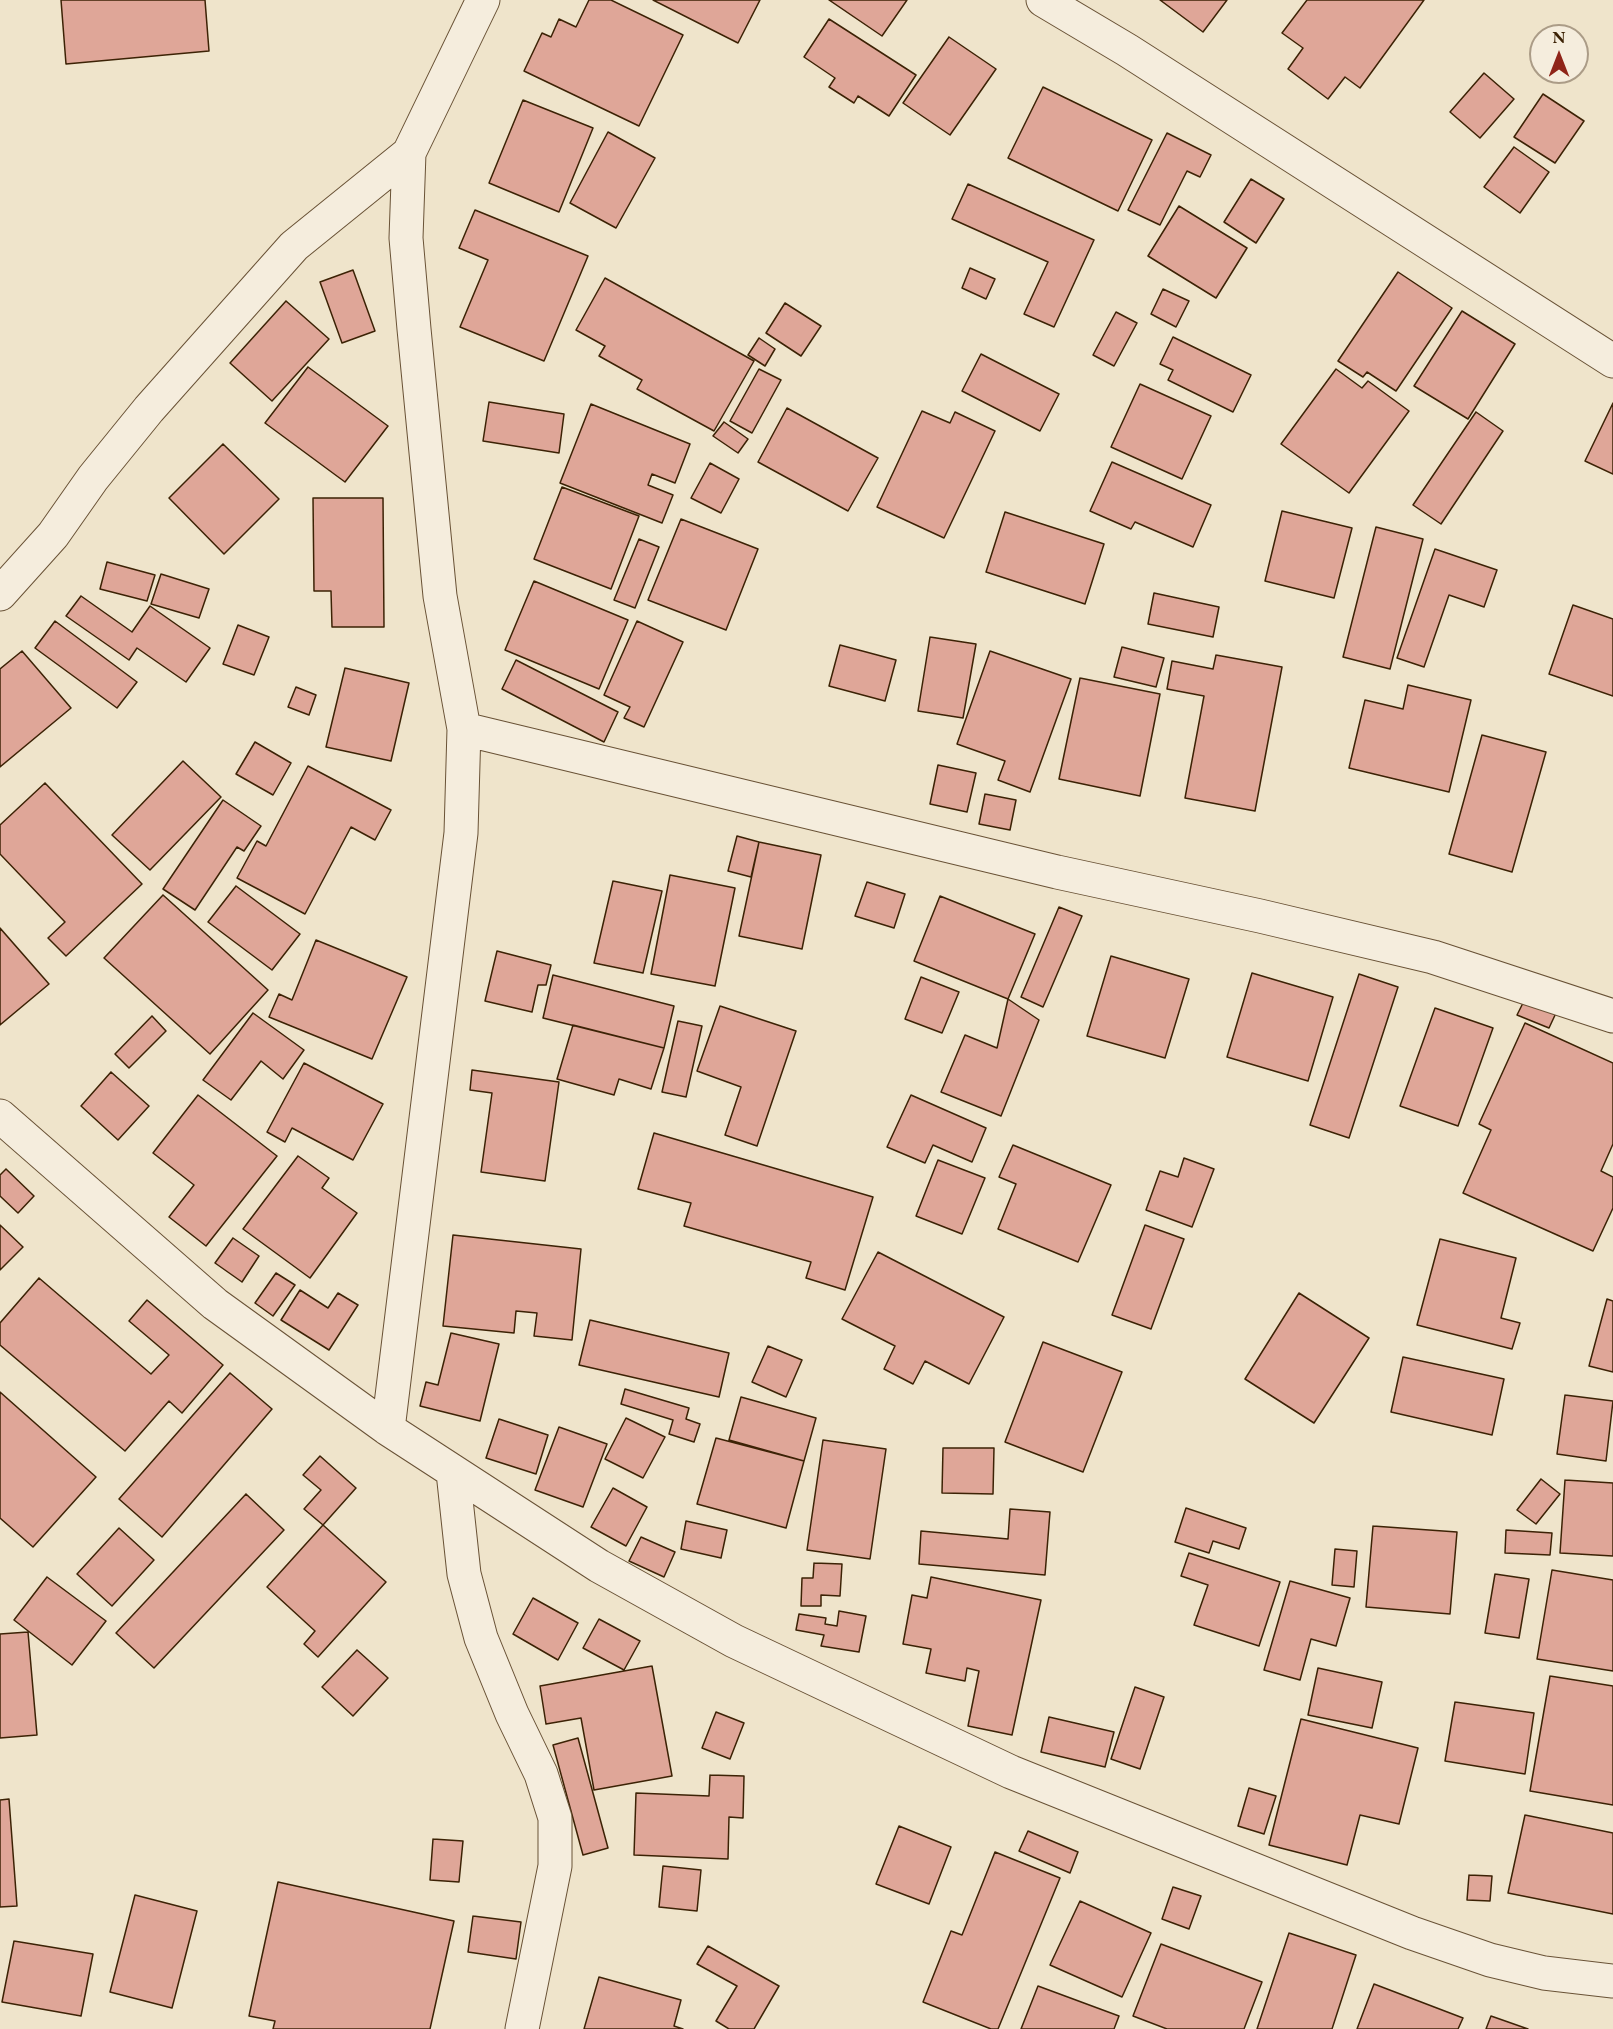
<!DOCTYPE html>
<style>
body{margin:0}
#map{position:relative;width:1613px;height:2029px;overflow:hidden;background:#efe4cb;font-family:"EB Garamond",serif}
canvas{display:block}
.north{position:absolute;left:1529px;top:24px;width:60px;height:60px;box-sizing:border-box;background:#f5eddd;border:2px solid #ab9c87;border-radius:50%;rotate:0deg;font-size:16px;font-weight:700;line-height:24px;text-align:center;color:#3c2205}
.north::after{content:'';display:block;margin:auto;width:21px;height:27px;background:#8f2418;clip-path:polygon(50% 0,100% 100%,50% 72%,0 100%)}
</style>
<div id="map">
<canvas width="1613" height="2029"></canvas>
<div class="north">N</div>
</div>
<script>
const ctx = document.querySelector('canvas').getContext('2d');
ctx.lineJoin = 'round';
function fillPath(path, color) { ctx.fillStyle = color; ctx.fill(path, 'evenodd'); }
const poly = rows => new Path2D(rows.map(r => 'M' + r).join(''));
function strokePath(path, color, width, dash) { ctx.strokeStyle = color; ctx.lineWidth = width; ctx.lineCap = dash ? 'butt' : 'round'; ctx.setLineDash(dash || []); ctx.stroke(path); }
const building = poly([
 [61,0,205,0,209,51,66,64,61,0],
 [589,0,611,0,683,35,639,126,524,71,542,33,551,37,559,19,576,27,589,0],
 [653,0,760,0,738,43,653,0],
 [829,0,907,0,882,36,829,0],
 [1160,0,1227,0,1203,32,1160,0],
 [1307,0,1424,0,1360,88,1345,77,1328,99,1288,69,1303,48,1282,33,1307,0],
 [829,19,916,75,889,116,858,96,854,103,829,87,835,78,804,57,829,19],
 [949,37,996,69,950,135,903,103,949,37],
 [1484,73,1514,99,1480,138,1450,112,1484,73],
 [1043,87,1152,140,1118,211,1008,158,1043,87],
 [1543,94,1584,121,1555,163,1514,137,1543,94],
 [523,100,593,128,559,212,489,183,523,100],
 [608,132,655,158,616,228,570,203,608,132],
 [1167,133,1211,155,1200,177,1187,171,1160,225,1128,210,1167,133],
 [1514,147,1549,172,1520,213,1484,187,1514,147],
 [1251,179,1284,199,1256,243,1224,222,1251,179],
 [968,184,1094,240,1054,327,1024,314,1048,262,952,219,968,184],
 [1179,206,1247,248,1216,298,1148,256,1179,206],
 [475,210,588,256,544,361,460,327,488,260,459,248,475,210],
 [970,268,995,279,986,299,962,288,970,268],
 [353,270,375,331,342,343,320,282,353,270],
 [1398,272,1452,308,1396,391,1367,372,1363,377,1338,361,1398,272],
 [605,278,754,361,714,431,637,389,642,380,599,356,605,346,576,330,605,278],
 [1163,289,1189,301,1176,327,1151,314,1163,289],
 [286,301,329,339,272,401,230,363,286,301],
 [785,303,821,326,801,356,766,333,785,303],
 [1462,311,1515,344,1468,419,1414,386,1462,311],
 [1116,312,1137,323,1114,366,1093,355,1116,312],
 [1173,337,1251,375,1233,412,1168,380,1173,370,1160,364,1173,337],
 [759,338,775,349,765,366,748,355,759,338],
 [981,354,1059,394,1040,431,962,391,981,354],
 [308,367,388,426,345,482,265,423,308,367],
 [759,369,781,380,752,433,730,421,759,369],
 [1336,369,1362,388,1368,381,1409,411,1349,493,1281,444,1336,369],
 [1140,384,1211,416,1182,479,1111,447,1140,384],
 [489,402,564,414,559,453,483,441,489,402],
 [1613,403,1613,474,1585,461,1613,403],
 [591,404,690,444,675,483,652,474,648,485,673,495,662,523,560,483,591,404],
 [787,408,878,458,848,511,758,462,787,408],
 [922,411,950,423,955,412,995,431,944,538,877,507,922,411],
 [1476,412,1503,431,1441,524,1413,505,1476,412],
 [724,422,748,439,738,453,713,436,724,422],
 [223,444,279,499,224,554,169,498,223,444],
 [1112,462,1211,505,1193,547,1135,522,1131,529,1090,511,1112,462],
 [710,463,739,479,721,513,691,498,710,463],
 [562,487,639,516,611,589,534,559,562,487],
 [313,498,383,498,384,627,332,627,331,591,314,591,313,498],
 [1282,511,1352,528,1334,598,1265,581,1282,511],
 [1005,512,1104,544,1085,604,986,572,1005,512],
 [681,519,758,549,726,630,648,600,681,519],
 [1376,527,1423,539,1390,669,1343,657,1376,527],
 [639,539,659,547,635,608,614,600,639,539],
 [1435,549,1497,570,1484,607,1449,595,1424,667,1397,658,1435,549],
 [107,562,155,575,147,601,100,589,107,562],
 [161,574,209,589,199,618,151,604,161,574],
 [534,581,628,620,599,689,505,650,534,581],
 [1154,593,1219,607,1213,637,1148,624,1154,593],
 [81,596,132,632,150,606,210,648,186,682,137,648,129,660,66,616,81,596],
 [1573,605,1613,619,1613,696,1549,674,1573,605],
 [55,621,137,682,117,708,35,648,55,621],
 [637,621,683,642,644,727,624,718,630,707,604,695,637,621],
 [238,625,269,637,254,675,223,664,238,625],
 [930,637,976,644,963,718,918,711,930,637],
 [840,645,896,660,885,701,829,686,840,645],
 [1122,647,1164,658,1156,687,1114,677,1122,647],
 [22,651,71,708,0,767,0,669,22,651],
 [990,651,1071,679,1030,792,998,780,1005,761,957,744,990,651],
 [1216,655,1282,667,1255,811,1185,798,1204,696,1167,689,1172,661,1213,669,1216,655],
 [516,660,618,712,604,742,502,689,516,660],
 [345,668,409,683,391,761,326,747,345,668],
 [1080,678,1160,694,1140,796,1059,779,1080,678],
 [1408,685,1471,700,1449,792,1349,768,1365,700,1403,709,1408,685],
 [296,687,316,695,309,715,288,707,296,687],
 [1482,735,1546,752,1512,872,1449,854,1482,735],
 [255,742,291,763,273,795,236,774,255,742],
 [183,761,221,797,150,870,112,835,183,761],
 [938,765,976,773,967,812,930,804,938,765],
 [308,766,391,810,375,840,351,827,305,914,237,878,257,841,266,846,308,766],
 [45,783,142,884,66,956,48,938,65,922,0,854,0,825,45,783],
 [985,794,1016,800,1010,830,979,824,985,794],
 [223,800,261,826,244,851,237,847,195,910,163,889,223,800],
 [737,836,759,842,751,877,728,871,737,836],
 [759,842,821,855,802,949,739,936,759,842],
 [670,875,735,888,715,986,651,974,670,875],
 [613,881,662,891,643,973,594,963,613,881],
 [867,882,905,894,894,928,855,916,867,882],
 [236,886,300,934,272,970,208,922,236,886],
 [163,895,268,990,210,1054,104,958,163,895],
 [940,896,1035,934,1008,999,914,961,940,896],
 [1059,907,1082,916,1043,1007,1021,997,1059,907],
 [0,928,49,984,0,1025,0,928],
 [316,940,407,977,372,1059,269,1017,279,994,292,1000,316,940],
 [497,951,551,965,546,985,538,985,532,1012,485,1001,497,951],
 [1111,956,1189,979,1165,1058,1087,1036,1111,956],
 [1252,973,1333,997,1308,1081,1227,1057,1252,973],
 [1359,974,1398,987,1349,1138,1310,1125,1359,974],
 [553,975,674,1006,664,1048,543,1018,553,975],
 [921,977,959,992,942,1033,905,1019,921,977],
 [1008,999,1039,1020,1001,1116,941,1092,965,1035,997,1048,1008,999],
 [1525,999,1556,1013,1549,1028,1517,1015,1525,999],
 [720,1006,796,1031,757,1146,725,1135,741,1087,697,1071,720,1006],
 [1435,1008,1493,1028,1458,1126,1400,1106,1435,1008],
 [253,1013,304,1050,283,1079,261,1061,231,1100,203,1080,253,1013],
 [152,1016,166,1031,129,1068,115,1054,152,1016],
 [678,1021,702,1026,686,1097,662,1092,678,1021],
 [1525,1023,1613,1063,1613,1144,1601,1171,1613,1177,1613,1208,1593,1251,1463,1193,1491,1130,1479,1124,1525,1023],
 [573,1025,664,1048,651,1089,619,1079,614,1095,557,1079,573,1025],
 [304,1063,383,1104,353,1160,292,1128,285,1142,267,1132,304,1063],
 [472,1070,559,1082,545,1181,481,1172,492,1093,470,1090,472,1070],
 [111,1072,149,1106,118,1140,81,1106,111,1072],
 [198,1095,277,1156,206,1246,169,1217,194,1185,153,1153,198,1095],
 [911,1095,986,1128,972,1162,933,1145,925,1163,887,1147,911,1095],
 [654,1133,873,1197,845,1290,806,1278,811,1262,684,1226,691,1203,638,1189,654,1133],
 [1013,1145,1111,1185,1078,1262,998,1229,1016,1184,999,1177,1013,1145],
 [298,1156,329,1178,322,1188,357,1213,310,1278,243,1229,298,1156],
 [1184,1158,1214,1169,1192,1227,1146,1210,1160,1171,1178,1177,1184,1158],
 [938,1160,985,1178,962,1234,916,1216,938,1160],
 [6,1169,34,1196,18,1213,0,1196,0,1175,6,1169],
 [0,1225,23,1247,0,1270,0,1225],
 [1145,1225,1184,1239,1151,1329,1112,1315,1145,1225],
 [453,1235,581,1249,572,1340,534,1336,537,1313,516,1311,514,1333,443,1326,453,1235],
 [233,1238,259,1256,242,1282,215,1263,233,1238],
 [1440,1239,1516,1258,1501,1318,1520,1323,1512,1349,1417,1325,1440,1239],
 [878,1252,1004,1317,969,1384,925,1361,913,1384,884,1369,895,1346,842,1319,878,1252],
 [276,1273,295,1285,273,1316,255,1303,276,1273],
 [39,1278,151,1374,169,1355,129,1321,147,1300,223,1365,182,1413,169,1401,125,1451,0,1345,0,1323,39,1278],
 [300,1290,328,1308,338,1293,358,1305,329,1350,281,1320,300,1290],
 [1299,1293,1369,1338,1314,1423,1245,1379,1299,1293],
 [1607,1299,1613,1301,1613,1372,1589,1366,1607,1299],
 [590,1320,729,1353,719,1397,579,1365,590,1320],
 [451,1333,499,1344,480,1421,420,1406,426,1382,438,1385,451,1333],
 [1043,1342,1122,1372,1083,1472,1005,1442,1043,1342],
 [768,1346,802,1360,786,1397,752,1382,768,1346],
 [1403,1357,1504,1379,1492,1435,1391,1412,1403,1357],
 [230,1373,272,1409,162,1537,119,1499,230,1373],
 [625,1389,689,1408,686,1419,700,1424,694,1442,669,1434,673,1420,621,1404,625,1389],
 [0,1392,96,1477,33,1547,0,1518,0,1392],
 [1565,1395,1613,1401,1606,1461,1557,1454,1565,1395],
 [741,1397,816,1418,804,1461,729,1440,741,1397],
 [626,1418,665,1437,643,1478,605,1459,626,1418],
 [499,1419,548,1435,536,1474,486,1458,499,1419],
 [559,1427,607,1444,583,1507,535,1490,559,1427],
 [716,1438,804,1461,786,1528,697,1504,716,1438],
 [823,1440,886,1449,870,1559,807,1550,823,1440],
 [943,1448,994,1448,993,1494,942,1493,943,1448],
 [320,1456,356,1488,323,1525,304,1509,321,1490,303,1475,320,1456],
 [1541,1479,1560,1494,1536,1524,1517,1510,1541,1479],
 [1565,1480,1613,1483,1613,1556,1560,1553,1565,1480],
 [613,1488,647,1507,626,1546,591,1527,613,1488],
 [246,1494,284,1530,154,1668,116,1633,246,1494],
 [1186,1508,1246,1528,1239,1549,1213,1541,1209,1553,1175,1542,1186,1508],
 [1010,1509,1050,1512,1045,1575,919,1564,921,1531,1008,1539,1010,1509],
 [686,1521,727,1530,721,1558,681,1549,686,1521],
 [323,1525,386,1582,318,1657,304,1644,315,1631,267,1587,323,1525],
 [1373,1526,1457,1532,1450,1614,1366,1607,1373,1526],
 [119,1528,154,1560,112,1606,77,1574,119,1528],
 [1506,1530,1552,1533,1550,1555,1505,1553,1506,1530],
 [641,1537,675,1552,664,1577,629,1561,641,1537],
 [1335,1549,1357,1551,1354,1587,1332,1585,1335,1549],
 [1189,1553,1280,1582,1259,1646,1194,1625,1208,1585,1181,1576,1189,1553],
 [814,1563,842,1564,840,1596,821,1595,821,1606,801,1606,802,1578,813,1578,814,1563],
 [1552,1570,1613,1580,1613,1671,1537,1659,1552,1570],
 [1495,1574,1529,1579,1519,1638,1485,1633,1495,1574],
 [47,1577,106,1621,72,1665,14,1620,47,1577],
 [931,1577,1041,1600,1012,1735,968,1726,979,1671,967,1668,965,1681,926,1673,931,1649,903,1644,912,1595,927,1598,931,1577],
 [1290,1581,1350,1598,1336,1646,1311,1639,1300,1680,1264,1670,1290,1581],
 [533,1598,578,1623,558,1660,513,1634,533,1598],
 [839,1611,866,1616,859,1652,821,1646,824,1635,796,1630,799,1614,826,1618,825,1624,837,1626,839,1611],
 [599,1619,640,1641,624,1670,583,1648,599,1619],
 [28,1632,37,1735,0,1738,0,1634,28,1632],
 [357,1650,388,1678,353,1716,322,1687,357,1650],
 [652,1666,672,1776,594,1790,581,1718,546,1724,540,1686,652,1666],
 [1318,1668,1382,1682,1372,1728,1308,1715,1318,1668],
 [1550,1676,1613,1686,1613,1805,1530,1791,1550,1676],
 [1135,1687,1164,1697,1140,1769,1111,1759,1135,1687],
 [1455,1702,1534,1713,1525,1774,1445,1761,1455,1702],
 [716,1712,744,1723,730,1759,702,1748,716,1712],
 [1049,1717,1114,1732,1105,1767,1041,1752,1049,1717],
 [1301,1719,1418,1748,1399,1824,1360,1815,1347,1865,1269,1845,1301,1719],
 [578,1738,608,1848,583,1855,553,1745,578,1738],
 [710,1775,744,1776,743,1818,729,1817,728,1859,634,1855,636,1793,709,1796,710,1775],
 [1249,1788,1276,1796,1264,1834,1238,1826,1249,1788],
 [9,1799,17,1906,0,1907,0,1800,9,1799],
 [1525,1815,1613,1833,1613,1914,1508,1893,1525,1815],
 [899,1826,951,1847,929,1904,876,1884,899,1826],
 [1028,1831,1078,1852,1070,1873,1019,1851,1028,1831],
 [433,1839,463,1841,459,1882,430,1880,433,1839],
 [995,1852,1060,1878,998,2029,991,2029,923,2002,951,1931,962,1935,995,1852],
 [663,1866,701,1870,697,1911,659,1907,663,1866],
 [1469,1875,1492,1876,1490,1901,1467,1900,1469,1875],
 [278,1882,454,1921,430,2029,273,2029,275,2021,249,2016,278,1882],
 [1173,1887,1201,1896,1189,1929,1162,1919,1173,1887],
 [135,1895,197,1911,172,2008,110,1992,135,1895],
 [1080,1901,1151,1933,1122,1997,1050,1965,1080,1901],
 [473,1916,521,1922,516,1959,468,1952,473,1916],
 [1289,1933,1356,1955,1332,2029,1257,2029,1289,1933],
 [14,1941,93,1954,81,2016,2,2002,14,1941],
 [1161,1944,1262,1982,1244,2029,1167,2029,1133,2016,1161,1944],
 [708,1946,779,1986,754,2029,729,2029,716,2021,737,1986,697,1964,708,1946],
 [599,1977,681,2000,674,2026,683,2029,584,2029,599,1977],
 [1374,1984,1463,2018,1458,2029,1357,2029,1374,1984],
 [1038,1986,1119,2016,1114,2029,1021,2029,1038,1986],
 [1491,2016,1528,2029,1486,2029,1491,2016]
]);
fillPath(building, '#dfa698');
strokePath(building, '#3c2205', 1.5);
const minor = poly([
 [1043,0,1127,50,1613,361],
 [0,594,53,535,93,478,149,409,294,246,409,153],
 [464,729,1057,872,1260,916,1433,957,1613,1016],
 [0,1116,215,1304,388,1429,599,1566,734,1641,1011,1772,1412,1933,1490,1960,1544,1973,1613,1981],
 [388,1429,461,833,464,729,440,596,414,329,406,238,409,153,483,0],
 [453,1472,464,1574,481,1638,512,1714,541,1774,555,1818,555,1866,522,2029]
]);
strokePath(minor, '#695236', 35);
strokePath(minor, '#f5eddd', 33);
</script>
